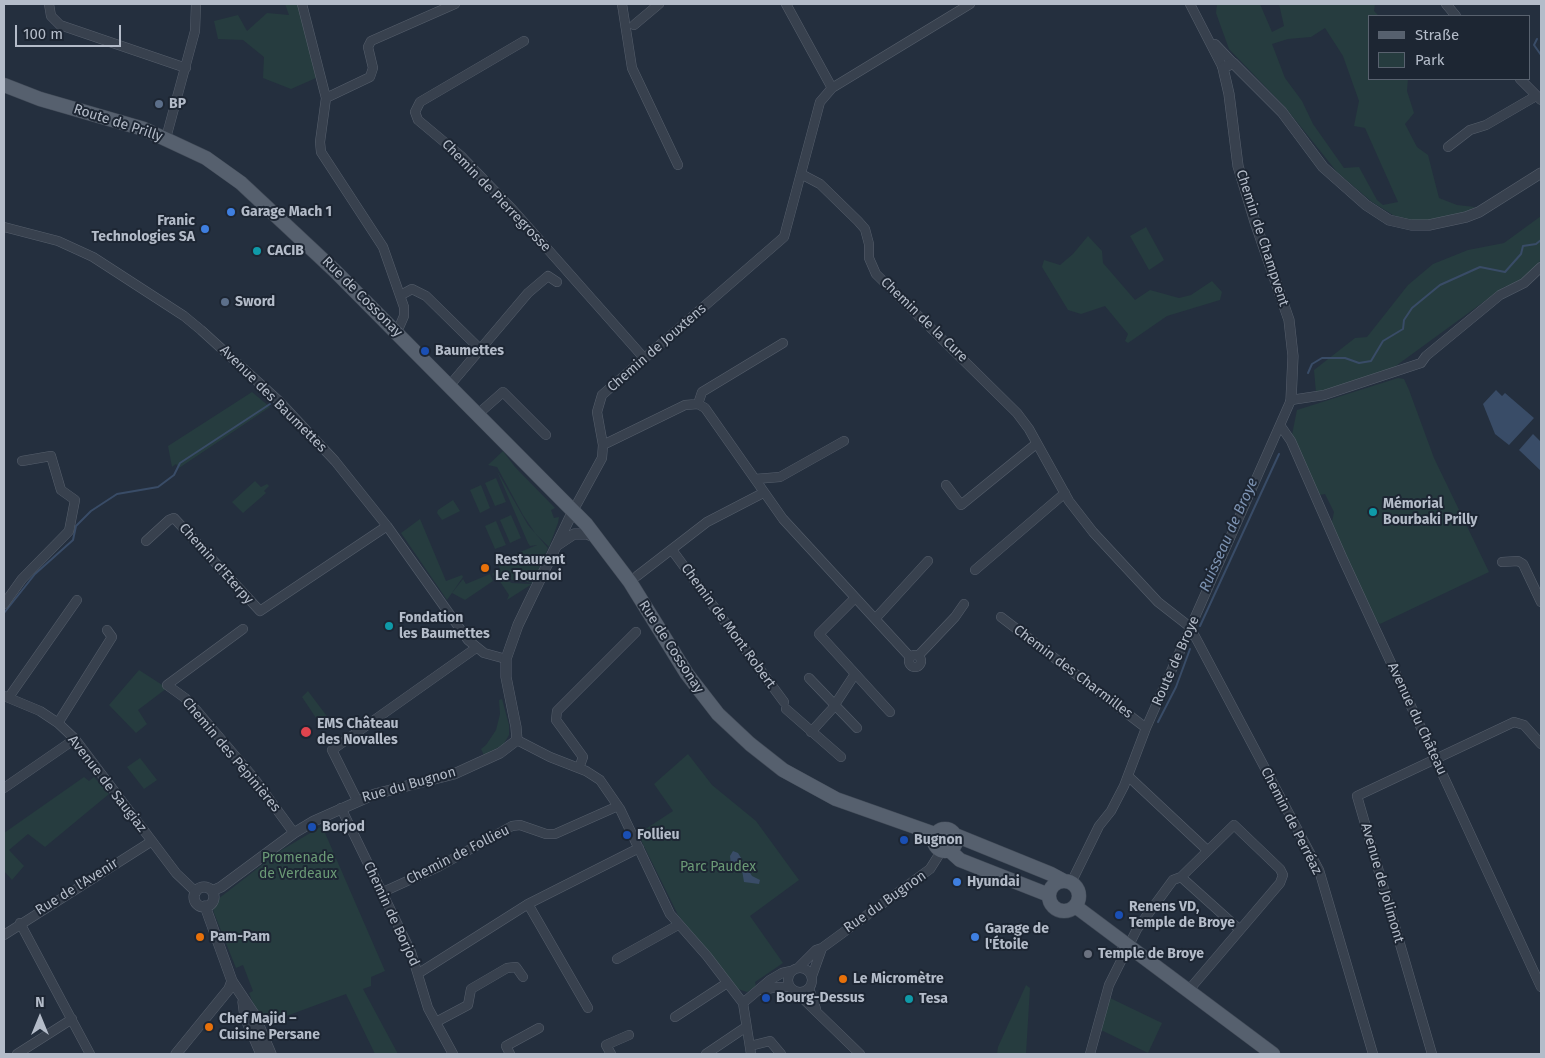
<!DOCTYPE html>
<meta charset="utf-8">
<style>
body{margin:0}
#map{position:relative;width:1545px;height:1058px;overflow:hidden;background:#242f3e;font-family:"Fira Sans",sans-serif}
canvas{display:block}
.frame{position:absolute;inset:0;border:5px solid #b4bcc9;pointer-events:none}
.legend{position:absolute;left:1368px;top:15px;width:162px;height:65px;box-sizing:border-box;background:#1d2633;border:1px solid #59626f;margin:0;padding:6px 9px;list-style:none;font-size:15px;color:#b4bcc9}
.legend li{display:flex;align-items:center;gap:10px;height:25px}
.legend b{width:25px;border:1px solid #59626f}
.north{position:absolute;left:15px;top:993px;width:50px;height:50px;-webkit-text-stroke:4px #1d2633;paint-order:stroke;rotate:0deg;font-size:14px;font-weight:700;line-height:20px;text-align:center;color:#b4bcc9}
.north::after{content:'';display:block;margin:auto;width:18px;height:22px;background:#b4bcc9;clip-path:polygon(50% 0,100% 100%,50% 72%,0 100%)}
.scale{position:absolute;left:15px;top:25px;width:106px;height:22px;box-sizing:border-box;border:2px solid #b4bcc9;border-top:0;padding-left:6px;font-size:15px;line-height:18px;white-space:nowrap;color:#b4bcc9;-webkit-text-stroke:4px #1d2633;paint-order:stroke}
</style>
<div id="map">
<canvas width="1545" height="1058"></canvas>
<div class="frame"></div>
<ul class="legend">
<li><b style="height:6px;background:#56606e"></b>Straße</li>
<li><b style="height:14px;background:#263c3f"></b>Park</li>
</ul>
<div class="north">N</div>
<div class="scale">100 m</div>
</div>
<script>
const ctx = document.querySelector('canvas').getContext('2d');
ctx.lineJoin = 'round';
function fillPath(path, color) { ctx.fillStyle = color; ctx.fill(path, 'evenodd'); }
const poly = rows => new Path2D(rows.map(r => 'M' + r).join(''));
function strokePath(path, color, width, dash) { ctx.strokeStyle = color; ctx.lineWidth = width; ctx.lineCap = dash ? 'butt' : 'round'; ctx.setLineDash(dash || []); ctx.stroke(path); }
function label(font, color, halo, rows, align = 'center') {
  ctx.font = font + ' "Fira Sans",sans-serif'; ctx.lineWidth = 4; ctx.setLineDash([]); ctx.textBaseline = 'middle'; ctx.strokeStyle = halo; ctx.fillStyle = color; for (const [text, x, y, turn = 0] of rows) {
    ctx.save(); ctx.translate(x, y); ctx.rotate((+turn || 0) * Math.PI / 180); ctx.textAlign = isNaN(turn) ? turn : align; if (halo) ctx.strokeText(text, 0, 0); ctx.fillText(text, 0, 0); ctx.restore();
  }
}
fillPath(poly([
 [285,4,302,4,316,78,291,89,263,78,264,57,243,40,218,39,214,21,238,15,247,31,267,13,289,15],
 [1217,4,1260,4,1272,32,1284,26,1279,4,1375,4,1374,11,1379,16,1369,16,1369,79,1408,79,1407,91,1414,113,1405,124,1417,147,1428,155,1439,198,1457,205,1475,207,1456,218,1412,222,1393,215,1372,202,1337,172,1285,107,1229,49,1216,13],
 [1325,28,1343,56,1359,101,1354,126,1365,128,1398,202,1383,205,1377,200,1359,167,1344,168,1313,124,1302,101,1285,78,1272,44,1288,39,1311,37],
 [1541,216,1541,260,1524,280,1504,287,1393,368,1316,393,1314,370,1355,338,1367,337,1408,285,1433,264,1468,250,1504,243],
 [1146,227,1164,260,1149,270,1130,236],
 [1088,236,1102,251,1103,263,1135,300,1150,290,1179,298,1191,295,1212,281,1222,292,1220,300,1167,316,1128,343,1125,341,1128,334,1105,306,1081,314,1068,310,1042,267,1044,260,1060,265,1073,254],
 [1398,378,1404,379,1409,390,1434,458,1489,572,1380,624,1375,619,1335,532,1332,522,1334,512,1325,494,1319,495,1292,435,1297,410],
 [252,392,270,407,179,468,176,464,172,467,168,446],
 [503,451,515,467,555,508,551,510,554,518,559,517,558,523,549,547,535,533,523,515,497,467,488,465],
 [497,471,528,525,548,548,533,583,512,580,502,576,496,579,492,574,500,568,496,562,537,545,530,546,528,543],
 [496,478,506,502,495,506,485,483],
 [255,481,261,487,267,484,269,486,264,491,266,493,243,513,232,502],
 [481,485,490,508,480,513,470,490],
 [453,500,460,511,442,520,437,513,438,510],
 [511,515,521,538,510,543,500,520],
 [420,519,446,581,462,575,463,577,447,600,401,533],
 [496,521,506,545,495,549,485,526],
 [490,574,493,581,465,600,452,593,463,579,466,584],
 [502,578,512,583,532,584,507,600,509,595,499,580],
 [139,670,167,688,138,710,147,724,136,733,109,705],
 [308,691,329,719,330,721,322,727,302,697],
 [502,699,509,725,509,735,503,745,484,755,481,749,486,745,496,730,500,714,499,700],
 [688,754,712,785,756,821,799,880,750,916,783,963,755,982,756,987,747,992,738,989,678,915,638,834,673,811,654,784],
 [140,758,157,780,144,789,127,767],
 [84,777,89,781,94,777,109,794,45,847,28,834,9,850,24,866,12,880,4,871,4,833],
 [322,826,385,971,371,977,371,986,363,989,398,1054,375,1054,346,994,262,1025,249,993,253,991,243,965,236,968,214,913,213,908,218,899,280,851],
 [1026,985,1030,988,1026,1054,997,1054,998,1047],
 [1110,998,1162,1023,1148,1053,1101,1030]
]), '#263c3f');
fillPath(poly([
 [1496,390,1502,396,1505,393,1534,418,1509,445,1495,434,1483,404],
 [1533,434,1541,442,1541,471,1519,450],
 [733,851,738,853,752,876,760,880,759,884,744,882,742,870,731,865,730,856]
]), '#394c67');
strokePath(poly([
 [1537,39,1534,45,1541,55],
 [1308,373,1312,364,1322,358,1345,358,1359,363,1371,361,1383,341,1403,329,1404,320,1412,308,1440,285,1480,267,1505,272,1521,254,1523,246,1536,244,1541,240],
 [4,613,35,574,73,540,76,526,91,511,117,494,158,487,174,475,180,463,270,404],
 [1200,626,1279,454],
 [1158,722,1176,687,1190,649]
]), '#394c67', 2);
const minor = poly([
 [49,4,51,16,60,25,186,68],
 [302,4,326,98,320,142,321,152,383,247,404,307,404,316,397,332],
 [622,4,632,68,678,165],
 [786,4,832,88],
 [1190,4,1223,68],
 [1446,4,1456,16],
 [634,25,659,4],
 [524,41,420,102,415,112,418,120,461,156,513,210,644,358],
 [1215,44,1233,63],
 [1520,79,1541,100],
 [326,98,370,77,373,68,368,47,371,41,455,4],
 [166,138,195,31,196,4],
 [1448,147,1470,130,1486,125,1536,96],
 [801,174,820,184,858,221,865,229,869,244,869,258,876,274,1017,413,1029,429,1069,501,1093,532,1158,602,1190,627,1319,870,1373,1054],
 [4,227,58,241,93,257,184,316,201,330,279,401,335,461,387,526,468,640,484,653,506,659],
 [401,295,412,289,426,296,481,350],
 [450,385,528,293,548,276,557,282],
 [698,404,702,392,783,343],
 [478,414,503,392,546,435],
 [1280,425,1291,441,1342,557,1541,987],
 [603,445,685,405,698,404,705,408,783,519,910,657],
 [755,479,780,477,844,441],
 [946,485,961,505,1036,444],
 [573,511,602,458,603,445,597,412,602,395,784,237,820,102,832,88,970,4],
 [146,541,169,520,174,518,260,611,387,526],
 [672,550,784,702],
 [1502,562,1518,561,1523,564,1541,602],
 [975,570,1065,493],
 [637,576,707,522,763,493],
 [855,598,819,634,890,712],
 [4,604,22,579,69,531,75,500,61,490,51,456,22,461],
 [1001,617,1146,728],
 [875,619,928,561],
 [243,629,167,685,185,698,197,711,253,777,294,833],
 '909 661a6 6 0 1 1 12 0a6 6 0 1 1-12 0Z',
 [918,656,955,617,964,604],
 [809,678,857,728],
 [4,696,40,711,58,723,75,739,176,873,196,892],
 [9,697,77,600],
 [786,709,841,757],
 [58,723,112,637,107,630],
 [811,732,832,709,855,674],
 [517,740,550,757,586,771,600,780,620,809,670,914,707,956,743,1003],
 [579,768,583,757,556,720,557,711,636,632],
 [1128,776,1207,850],
 [4,788,75,739],
 [357,800,332,750,476,648],
 [341,808,411,952,428,1008,453,1054],
 [1181,877,1240,930],
 [1071,883,1099,826,1111,811,1124,786,1146,728,1291,400,1324,395,1421,363,1426,356,1500,295,1524,283,1541,267],
 [383,892,438,867,512,826,520,825,546,834,555,834,618,806],
 [528,904,588,1008],
 [20,923,90,1054],
 [4,935,152,841],
 [1128,947,1137,929,1173,880,1181,877,1234,825,1280,869,1283,875,1280,883,1188,991],
 [617,959,678,925],
 [799,967,816,950,822,948,930,869,942,850],
 '788 980a12 12 0 1 1 24 0a12 12 0 1 1-24 0Z',
 [419,973,528,904,639,848],
 [812,976,822,948],
 [809,988,816,1009],
 [762,990,777,987,790,987],
 [796,992,860,1054],
 [743,1003,770,980,782,973,791,971],
 [743,1003,751,1054],
 [675,1017,727,983],
 [436,1022,468,1005,471,989,507,968,516,967,523,977],
 [750,1046,770,1041,781,1054],
 [17,1054,72,1019],
 [510,1054,506,1046,539,1028],
 [611,1054,606,1045,629,1035],
 [706,1054,746,1027],
 [1090,1054,1109,985,1121,961,1123,943],
 [1432,1054,1357,796,1514,722,1524,725,1541,744]
]);
const tertiary = poly([
 [1291,400,1293,356,1289,320,1255,222,1238,166,1229,94,1223,68,1233,63,1282,112,1323,167,1366,205,1389,220,1411,225,1429,225,1466,217,1479,212,1541,173],
 [559,544,574,534,587,534,596,538],
 '194 897a10 10 0 1 1 20 0a10 10 0 1 1-20 0Z',
 [212,891,221,887,294,833,314,821,375,794,454,774,500,753,517,740,516,727,506,677,506,659,518,625,573,511],
 [205,906,232,981,254,1014,271,1054],
 [243,1002,245,1017,261,1054],
 [176,1054,229,989,232,981]
]);
const primary = poly([
 [4,85,40,99,144,129,206,158,241,183,335,271,586,524,630,582,687,674,718,714,750,744,783,770,836,799,935,834],
 '934 840a11 11 0 1 1 22 0a11 11 0 1 1-22 0Z',
 [955,835,1051,874,1064,881],
 [949,850,960,860,1049,895],
 '1049 896a15 15 0 1 1 30 0a15 15 0 1 1-30 0Z',
 [1075,906,1273,1054]
]);
strokePath(minor, '#565f6c', 10);
strokePath(tertiary, '#565f6c', 11);
strokePath(primary, '#414a57', 15);
strokePath(minor, '#38414e', 9);
strokePath(tertiary, '#38414e', 10);
strokePath(primary, '#56606e', 14);
for (const [x, y, r, color] of [
 [159,104,5,"#5c6f8a"],
 [231,212,5,"#3f7fe0"],
 [205,229,5,"#3f7fe0"],
 [257,251,5,"#0f9aa8"],
 [225,302,5,"#5c6f8a"],
 [425,351,5,"#1a4fb4"],
 [1373,512,5,"#0f9aa8"],
 [485,568,5,"#e8710a"],
 [389,626,5,"#0f9aa8"],
 [306,732,6,"#e0444e"],
 [312,827,5,"#1a4fb4"],
 [627,835,5,"#1a4fb4"],
 [904,840,5,"#1a4fb4"],
 [957,882,5,"#3f7fe0"],
 [1119,915,5,"#1a4fb4"],
 [200,937,5,"#e8710a"],
 [975,937,5,"#3f7fe0"],
 [1088,954,5,"#6b7280"],
 [843,979,5,"#e8710a"],
 [766,998,5,"#1a4fb4"],
 [909,999,5,"#0f9aa8"],
 [209,1027,5,"#e8710a"]
]) { const dot = new Path2D(); dot.arc(x, y, r, 0, 2 * Math.PI); ctx.fillStyle = color; ctx.fill(dot); strokePath(dot, '#1d2633', 2); }
label('bold 14px', '#b4bcc9', '#1d2633', [
 ["BP",169,104],
 ["Garage Mach 1",241,212],
 ["Franic",195,221,"right"],
 ["Technologies SA",195,237,"right"],
 ["CACIB",267,251],
 ["Sword",235,302],
 ["Baumettes",435,351],
 ["Mémorial",1383,504],
 ["Bourbaki Prilly",1383,520],
 ["Restaurent",495,560],
 ["Le Tournoi",495,576],
 ["Fondation",399,618],
 ["les Baumettes",399,634],
 ["EMS Château",317,724],
 ["des Novalles",317,740],
 ["Borjod",322,827],
 ["Follieu",637,835],
 ["Bugnon",914,840],
 ["Hyundai",967,882],
 ["Renens VD,",1129,907],
 ["Temple de Broye",1129,923],
 ["Garage de",985,929],
 ["l'Étoile",985,945],
 ["Pam-Pam",210,937],
 ["Temple de Broye",1098,954],
 ["Le Micromètre",853,979],
 ["Bourg-Dessus",776,998],
 ["Tesa",919,999],
 ["Chef Majid –",219,1019],
 ["Cuisine Persane",219,1035]
], 'left');
label('14px', '#b4bcc9', '#1d2633', [
 ["Route de Prilly",118,123,18],
 ["Chemin de Pierregrosse",496,196,46],
 ["Chemin de Champvent",1262,238,72],
 ["Rue de Cossonay",362,297,45],
 ["Chemin de la Cure",924,320,44],
 ["Chemin de Jouxtens",657,348,-41],
 ["Avenue des Baumettes",273,399,45],
 ["Chemin d'Eterpy",216,564,48],
 ["Chemin de Mont Robert",728,626,54],
 ["Rue de Cossonay",671,647,57],
 ["Route de Broye",1176,661,-66],
 ["Chemin des Charmilles",1073,672,37],
 ["Avenue du Château",1417,719,65],
 ["Chemin des Pépinières",231,755,50],
 ["Avenue de Saugiaz",107,784,52],
 ["Rue du Bugnon",409,785,-16],
 ["Chemin de Perréaz",1291,821,63],
 ["Chemin de Follieu",458,855,-27],
 ["Avenue de Jolimont",1382,883,74],
 ["Rue de l'Avenir",77,887,-32],
 ["Rue du Bugnon",885,902,-35],
 ["Chemin de Borjod",391,914,65]
]);
label('14px', '#6b9a76', '#1d2633', [
 ["Promenade",298,858],
 ["de Verdeaux",298,874],
 ["Parc Paudex",718,867]
]);
label('italic 15px', '#7c92b1', '#1d2633', [
 ["Ruisseau de Broye",1229,535,-66]
]);
</script>
